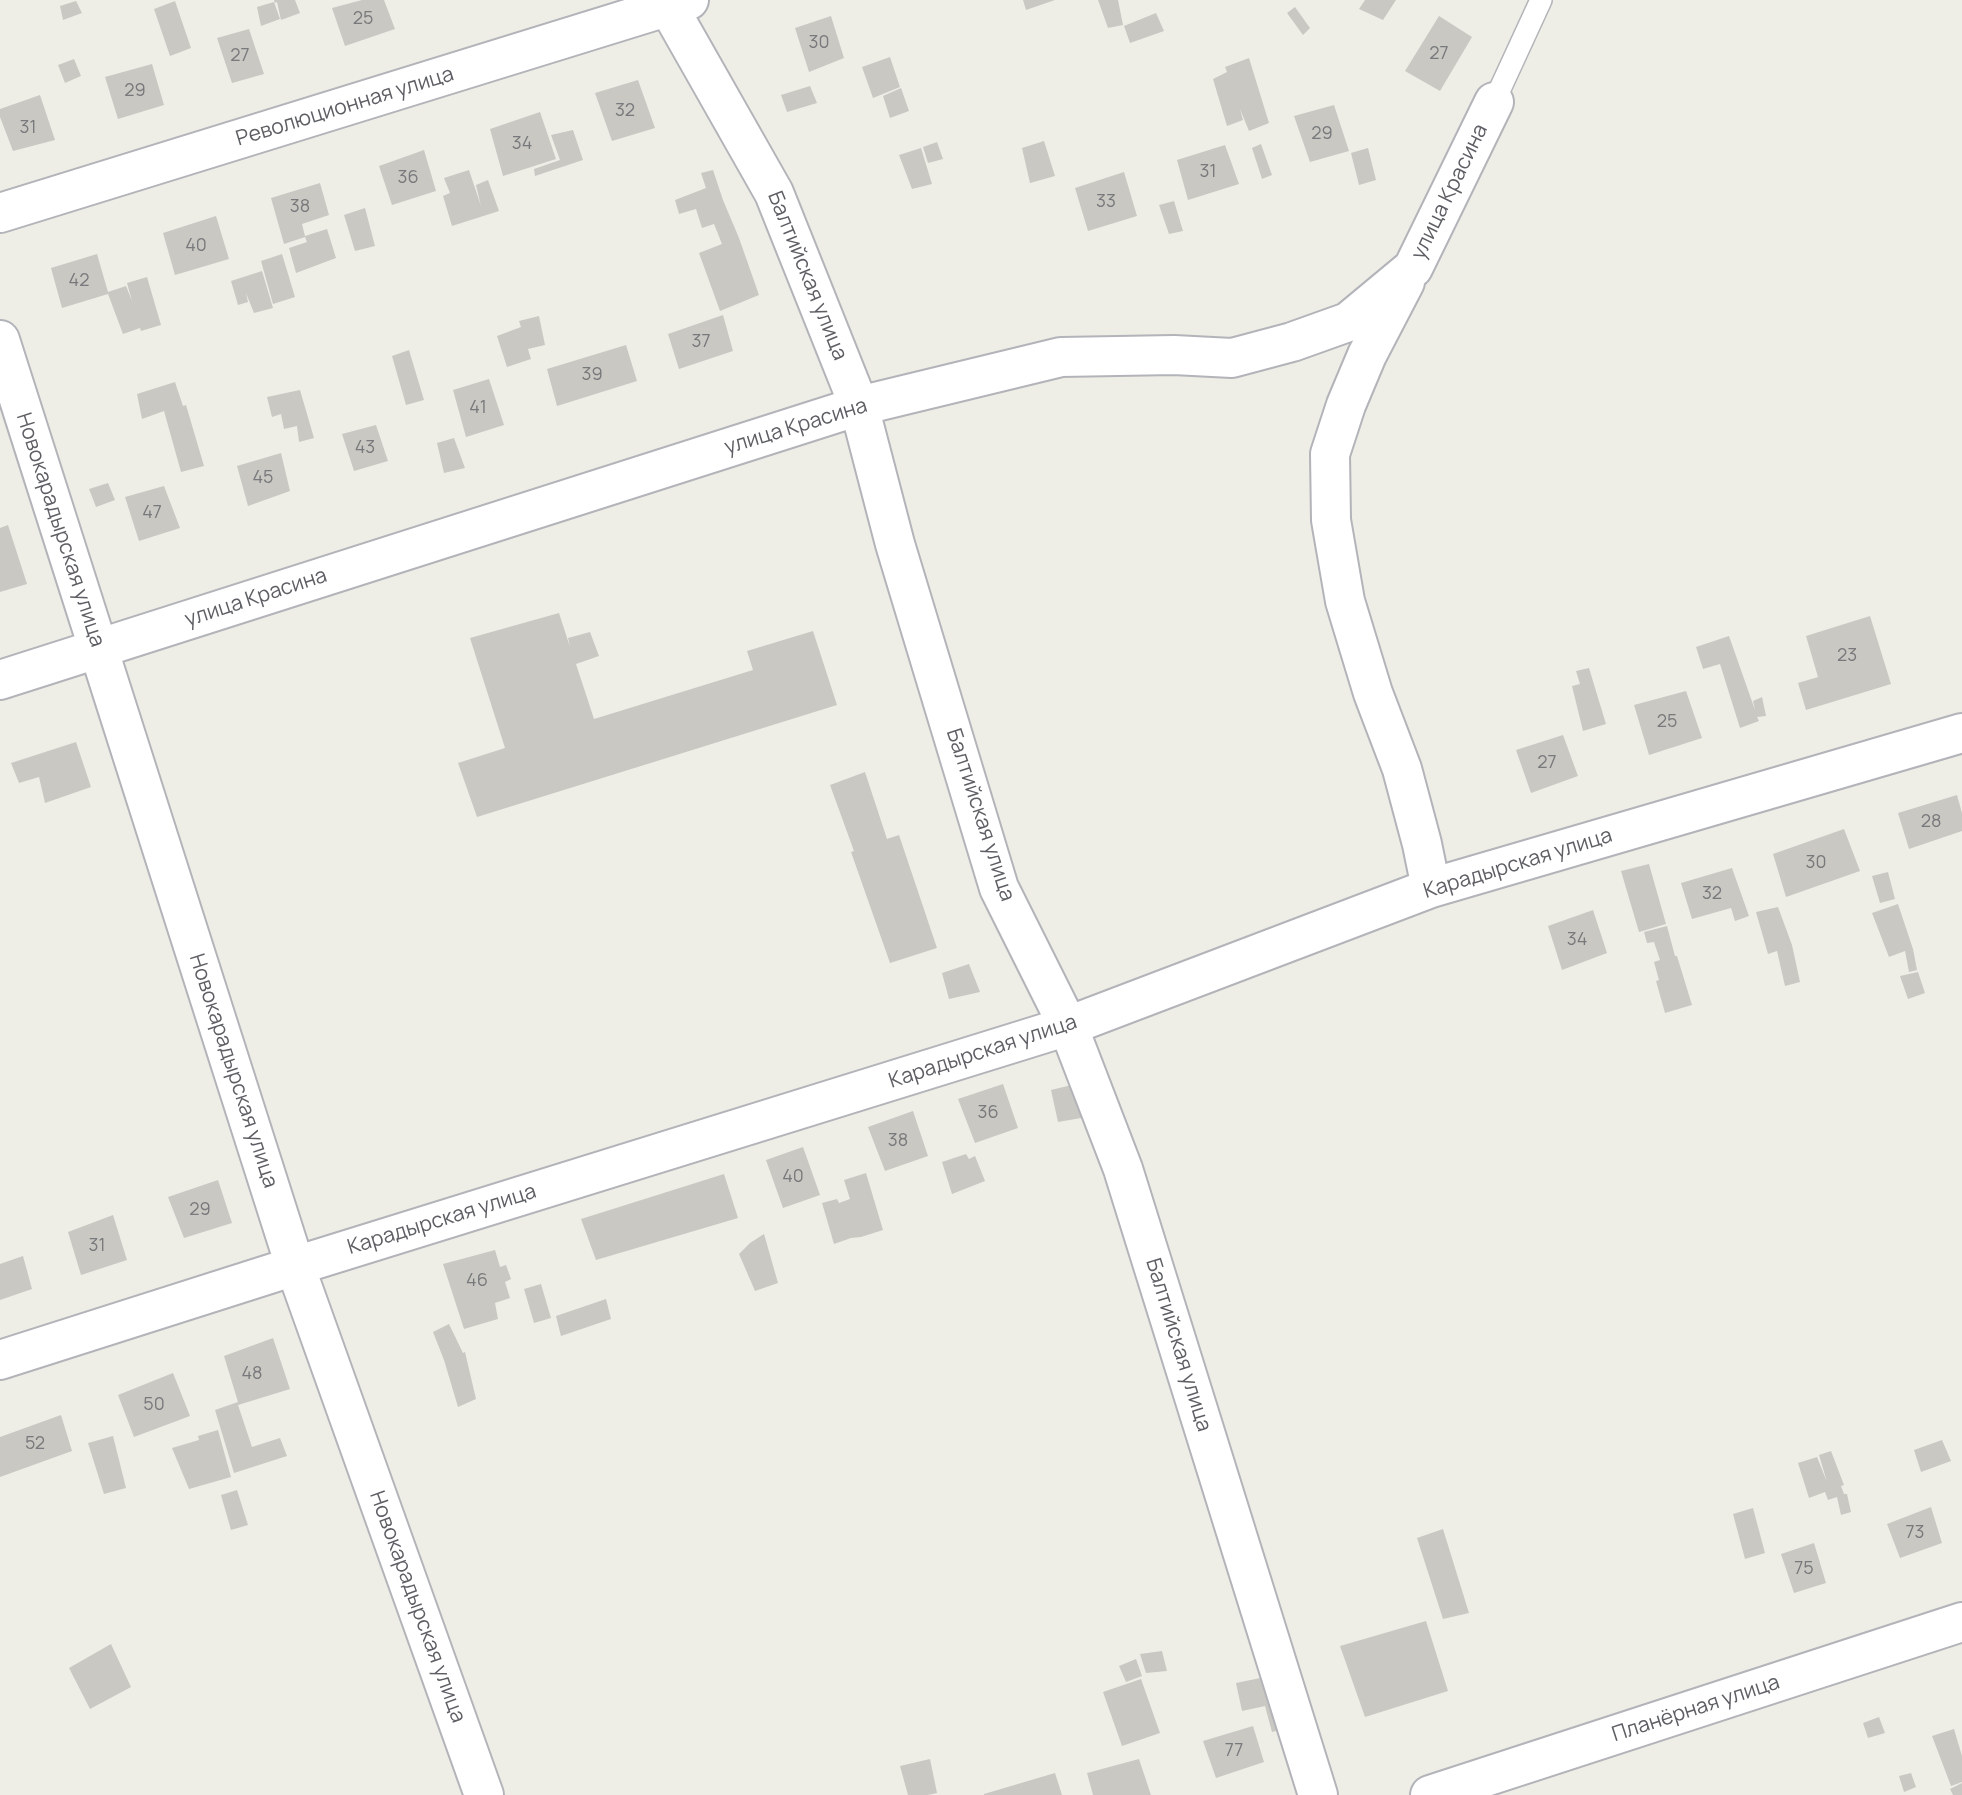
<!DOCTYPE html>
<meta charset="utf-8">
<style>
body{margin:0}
canvas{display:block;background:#eeede6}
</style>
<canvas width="1962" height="1795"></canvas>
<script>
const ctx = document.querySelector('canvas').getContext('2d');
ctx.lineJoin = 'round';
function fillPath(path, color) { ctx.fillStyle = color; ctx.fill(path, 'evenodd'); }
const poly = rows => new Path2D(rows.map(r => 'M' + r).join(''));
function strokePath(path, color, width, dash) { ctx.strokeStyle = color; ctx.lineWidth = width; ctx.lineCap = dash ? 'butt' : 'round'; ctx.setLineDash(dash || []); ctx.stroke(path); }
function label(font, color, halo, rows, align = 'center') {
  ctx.font = font + ' Manrope,sans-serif'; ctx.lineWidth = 7; ctx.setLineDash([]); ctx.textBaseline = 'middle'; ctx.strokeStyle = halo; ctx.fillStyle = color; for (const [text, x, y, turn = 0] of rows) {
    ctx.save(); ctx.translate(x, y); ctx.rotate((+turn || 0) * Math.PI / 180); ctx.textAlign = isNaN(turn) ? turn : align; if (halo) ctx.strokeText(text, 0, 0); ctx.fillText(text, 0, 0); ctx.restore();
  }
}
fillPath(poly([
 [274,0,295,0,300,13,281,20,277,2,275,3],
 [362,0,384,0,395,29,345,46,332,8],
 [1023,0,1055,0,1026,10],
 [1098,0,1118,0,1123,25,1108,28],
 [1365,0,1396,0,1383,20,1359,9],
 [76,1,82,13,63,20,60,6],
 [175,1,191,48,170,56,154,9],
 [274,2,280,19,261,26,257,7],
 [1295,7,1310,28,1303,35,1287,13],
 [1156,13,1164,31,1130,43,1124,26],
 [831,16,844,58,809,72,795,28],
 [1439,16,1472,37,1440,91,1405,71],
 [249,29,264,74,232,83,217,38],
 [890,57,900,87,873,98,862,67],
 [1249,58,1269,123,1249,131,1240,109,1243,120,1227,126,1213,79,1227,72,1225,67],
 [74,59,81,76,65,83,58,65],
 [152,64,164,105,118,119,105,77],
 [638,80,655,128,612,141,595,93],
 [810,86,817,103,787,112,781,95],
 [901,88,909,111,890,118,883,96],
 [40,95,55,140,13,151,0,117,0,109],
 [1334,105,1349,151,1310,162,1294,116],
 [540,112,556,159,503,176,490,129],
 [573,130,583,160,535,176,534,169,560,160,551,135],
 [1044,141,1055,176,1030,183,1022,148],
 [937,142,943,159,928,163,923,147],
 [1261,144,1272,175,1262,179,1252,148],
 [1225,145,1239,184,1188,200,1177,160],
 [921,148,932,184,912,189,899,155],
 [1368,148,1376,180,1359,185,1351,153],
 [424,150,436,191,392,205,379,166],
 [469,170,481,206,476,185,488,180,499,211,452,226,443,196,450,193,444,178],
 [713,170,723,200,739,238,759,295,720,311,699,253,722,244,714,224,702,228,696,209,679,214,675,200,706,188,701,173],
 [1124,172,1137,216,1088,231,1075,188],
 [320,183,329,215,302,224,305,236,327,229,336,258,296,273,289,248,307,242,305,237,284,244,271,198],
 [1174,201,1183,231,1169,234,1159,205],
 [365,208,375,246,355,251,344,215],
 [216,216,229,259,175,275,163,233],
 [97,254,108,292,126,286,132,301,127,283,147,277,161,325,141,331,140,328,123,334,108,294,62,308,51,268],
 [282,254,295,297,273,304,261,261],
 [262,271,273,308,254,313,246,293,248,302,238,305,231,281],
 [723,315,733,351,679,369,668,334],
 [539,316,545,345,528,349,531,359,507,367,497,336,521,327,519,321],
 [626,345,637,381,557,406,547,369],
 [409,350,424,400,406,405,392,356],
 [489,379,504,425,466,437,453,390],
 [175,382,183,406,186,405,204,466,181,472,164,411,142,419,137,394],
 [300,390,314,438,299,442,297,426,284,429,281,414,272,417,267,397],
 [376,425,388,461,354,471,342,434],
 [454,438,465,468,444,473,437,443],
 [281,453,290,491,248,506,237,466],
 [108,483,115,500,96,507,89,489],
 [164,486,180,528,139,541,125,497],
 [8,525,27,584,0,592,0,528],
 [559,613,570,647,568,638,590,632,599,656,576,664,594,719,753,670,747,651,813,631,837,705,477,817,458,763,505,748,470,638],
 [1870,616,1891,684,1806,710,1798,683,1818,677,1806,636],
 [1729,636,1755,710,1753,701,1762,697,1766,716,1757,717,1759,721,1740,728,1720,664,1703,669,1696,647],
 [1589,668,1606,724,1583,731,1572,686,1580,684,1576,671],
 [1686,691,1702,738,1649,755,1634,705],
 [1563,735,1578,776,1531,793,1516,750],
 [76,742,91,787,45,803,39,777,19,783,11,763],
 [865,772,887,839,899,835,937,948,890,963,851,852,854,851,830,785],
 [1957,795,1962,813,1962,831,1909,849,1898,813],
 [1844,829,1860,871,1786,897,1773,854],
 [1649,864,1666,924,1639,932,1621,871],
 [1732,868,1749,916,1735,921,1731,908,1692,919,1681,883],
 [1888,872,1895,899,1880,903,1872,876],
 [1898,904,1913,949,1917,970,1909,972,1905,951,1889,957,1872,913],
 [1778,907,1792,945,1800,982,1785,986,1777,951,1768,954,1756,912],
 [1593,910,1607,953,1562,970,1548,926],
 [1667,926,1675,956,1677,956,1692,1005,1665,1013,1656,981,1659,980,1654,962,1660,960,1654,942,1647,943,1644,932],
 [969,964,980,992,949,999,942,973],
 [1918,972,1925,993,1908,999,1900,976],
 [1080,1083,1087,1117,1058,1122,1051,1090],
 [1003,1084,1018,1128,975,1143,958,1099],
 [913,1111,928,1156,885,1171,868,1127],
 [803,1147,820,1195,783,1208,766,1160],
 [966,1154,969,1159,975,1156,985,1181,952,1194,942,1162],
 [866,1173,883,1230,861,1237,851,1238,834,1244,822,1203,837,1199,839,1203,850,1199,844,1180],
 [724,1174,738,1218,596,1260,581,1219],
 [218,1180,232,1223,184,1238,168,1197],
 [113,1215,127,1260,81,1275,68,1232],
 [764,1234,778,1283,755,1291,739,1254,750,1243],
 [495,1250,500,1267,506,1265,511,1279,505,1282,510,1298,495,1303,498,1319,464,1329,443,1264],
 [23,1256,32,1289,0,1300,0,1264],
 [541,1284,551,1318,534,1323,524,1289],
 [606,1299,611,1319,561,1336,556,1316],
 [449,1324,463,1353,465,1352,476,1399,458,1407,444,1360,433,1332],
 [273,1338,290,1389,238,1405,252,1447,280,1438,287,1456,234,1473,215,1410,238,1402,224,1356],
 [173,1373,190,1416,134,1437,118,1395],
 [61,1415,72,1451,0,1477,0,1437],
 [218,1430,231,1477,189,1489,172,1448,199,1440,198,1436],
 [113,1436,126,1488,104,1494,88,1443],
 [1942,1440,1951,1461,1921,1472,1914,1450],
 [1831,1451,1844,1485,1841,1486,1844,1494,1847,1494,1851,1512,1841,1515,1837,1497,1828,1500,1825,1492,1809,1498,1798,1463,1817,1457,1827,1482,1819,1455],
 [237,1490,248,1525,231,1530,221,1495],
 [1931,1507,1942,1543,1900,1558,1887,1524],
 [1753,1508,1765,1553,1745,1559,1733,1514],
 [1443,1529,1469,1613,1443,1619,1417,1538],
 [1814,1543,1826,1583,1794,1593,1781,1554],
 [1426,1621,1448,1691,1365,1717,1340,1646],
 [111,1644,131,1687,90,1709,69,1668],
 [1162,1651,1167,1671,1146,1673,1140,1654],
 [1136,1659,1142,1676,1126,1682,1119,1666],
 [1270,1676,1287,1728,1272,1732,1265,1706,1242,1711,1236,1683],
 [1141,1679,1160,1733,1122,1746,1103,1692],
 [1879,1717,1885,1733,1868,1738,1863,1723],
 [1253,1726,1264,1762,1216,1778,1203,1741],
 [1954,1729,1962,1756,1962,1782,1951,1786,1932,1736],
 [930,1759,937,1793,928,1795,908,1795,900,1766],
 [1139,1759,1151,1795,1093,1795,1087,1773],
 [1055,1773,1062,1795,984,1795,984,1794],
 [1911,1773,1916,1787,1904,1792,1899,1776],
 [1962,1783,1962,1795,1953,1795,1950,1789]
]), '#cac8c2');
const service = poly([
 [1494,102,1541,0]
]);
const minor = poly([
 [662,0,669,8,774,193,859,406,895,544,999,888,1068,1026,1123,1169,1318,1795],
 [0,213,689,0],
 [1405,282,1367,355,1346,405,1330,454,1331,520,1345,601,1373,693,1402,769,1422,844,1431,888],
 [0,340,295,1266,484,1795],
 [0,680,859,406,1061,357,1174,355,1232,358,1292,342,1348,322,1413,268,1494,102],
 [0,1360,295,1266,1068,1026,1431,888,1962,733],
 [1430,1795,1962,1622]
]);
strokePath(service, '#b3b4b9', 24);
strokePath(minor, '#b3b4b9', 42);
strokePath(service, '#fff', 21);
strokePath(minor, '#fff', 38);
label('18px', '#78797c', null, [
 ["25",363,19],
 ["30",819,43],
 ["27",1439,54],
 ["27",240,56],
 ["29",135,91],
 ["32",625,111],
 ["31",28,128],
 ["29",1322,134],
 ["34",522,144],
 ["31",1208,172],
 ["36",408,178],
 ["33",1106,202],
 ["38",300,207],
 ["40",196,246],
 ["42",79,281],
 ["37",701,342],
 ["39",592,375],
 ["41",478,408],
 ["43",365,448],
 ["45",263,478],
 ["47",152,513],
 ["23",1847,656],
 ["25",1667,722],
 ["27",1547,763],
 ["28",1931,822],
 ["30",1816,863],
 ["32",1712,894],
 ["34",1577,940],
 ["36",988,1113],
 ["38",898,1141],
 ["40",793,1177],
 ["29",200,1210],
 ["31",97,1246],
 ["46",477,1281],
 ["48",252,1374],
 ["50",154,1405],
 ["52",35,1444],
 ["73",1915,1533],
 ["75",1804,1569],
 ["77",1234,1751]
]);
label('21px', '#5d5f64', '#fff', [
 ["Революционная улица",345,107,-17],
 ["улица Красина",1450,192,-64],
 ["Балтийская улица",807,276,68],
 ["улица Красина",796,427,-17],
 ["Новокарадырская улица",60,530,72],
 ["улица Красина",256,598,-18],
 ["Балтийская улица",980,815,72],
 ["Карадырская улица",1518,864,-17],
 ["Карадырская улица",983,1052,-18],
 ["Новокарадырская улица",233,1071,72],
 ["Карадырская улица",442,1220,-17],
 ["Балтийская улица",1178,1345,73],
 ["Новокарадырская улица",417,1607,70],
 ["Планёрная улица",1696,1709,-18]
]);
</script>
